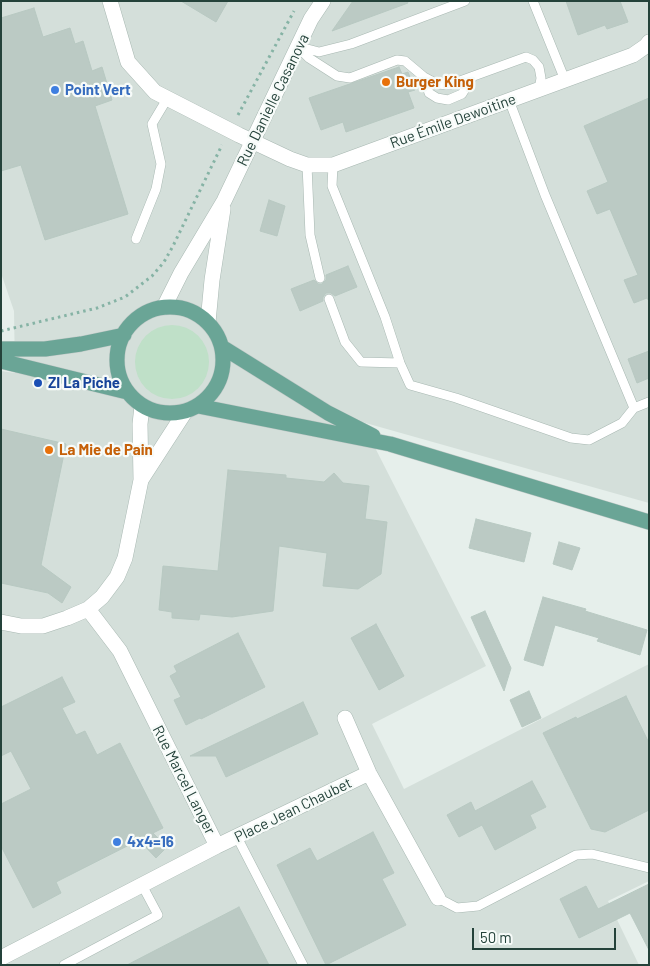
<!DOCTYPE html>
<meta charset="utf-8">
<style>
body{margin:0}
#map{position:relative;width:650px;height:966px;overflow:hidden;background:#e6efeb;font-family:Barlow,sans-serif}
canvas{display:block}
.frame{position:absolute;inset:0;border:2px solid #24423a;pointer-events:none}
.scale{position:absolute;left:472px;top:928px;width:144px;height:22px;box-sizing:border-box;border:2px solid #24423a;border-top:0;padding-left:6px;font-size:15px;line-height:18px;white-space:nowrap;color:#24423a;-webkit-text-stroke:4px #f7fbf9;paint-order:stroke}
</style>
<div id="map">
<canvas width="650" height="966"></canvas>
<div class="frame"></div>
<div class="scale">50 m</div>
</div>
<script>
const ctx = document.querySelector('canvas').getContext('2d');
ctx.lineJoin = 'round';
function fillPath(path, color) { ctx.fillStyle = color; ctx.fill(path, 'evenodd'); }
const poly = rows => new Path2D(rows.map(r => 'M' + r).join(''));
function strokePath(path, color, width, dash) { ctx.strokeStyle = color; ctx.lineWidth = width; ctx.lineCap = dash ? 'butt' : 'round'; ctx.setLineDash(dash || []); ctx.stroke(path); }
function label(font, color, halo, rows, align = 'center') {
  ctx.font = font + ' Barlow,sans-serif'; ctx.lineWidth = 4.5; ctx.setLineDash([]); ctx.textBaseline = 'middle'; ctx.strokeStyle = halo; ctx.fillStyle = color; for (const [text, x, y, turn = 0] of rows) {
    ctx.save(); ctx.translate(x, y); ctx.rotate((+turn || 0) * Math.PI / 180); ctx.textAlign = isNaN(turn) ? turn : align; if (halo) ctx.strokeText(text, 0, 0); ctx.fillText(text, 0, 0); ctx.restore();
  }
}
fillPath(poly([
 [1,1,649,1,649,503,362,422,486,666,372,724,404,789,649,664,649,881,608,901,639,965,1,965,1,371,15,373,14,311,1,273]
]), '#d4dfda');
fillPath(poly([
 '135 362a37 37 0 1 1 74 0a37 37 0 1 1-74 0Z'
]), '#bfe0c8');
const building = poly([
 [181,1,228,1,216,22,181,1],
 [353,1,407,1,408,3,332,31,353,1],
 [566,1,620,1,628,22,607,29,605,25,578,35,566,1],
 [34,8,43,37,70,28,75,44,83,41,92,71,102,67,112,100,95,106,128,214,45,240,21,165,1,171,1,18,34,8],
 [399,67,402,74,408,72,415,90,408,92,414,108,346,132,343,122,321,130,309,98,399,67],
 [649,98,649,301,647,298,634,303,624,280,638,275,610,209,597,214,587,191,608,182,584,126,649,98],
 [269,200,285,206,277,236,260,231,269,200],
 [348,266,357,287,335,296,331,293,326,293,323,297,323,301,300,311,291,289,314,280,318,284,322,284,326,280,326,275,348,266],
 [649,351,649,378,637,383,628,359,649,351],
 [1,429,66,444,41,565,71,587,62,603,48,593,1,583,1,429],
 [228,470,286,475,286,478,324,482,334,473,343,483,369,486,365,519,387,522,381,574,358,589,323,586,327,553,279,546,273,611,232,617,200,614,199,620,172,618,172,612,159,610,163,566,218,571,228,470],
 [476,519,531,533,524,562,469,548,476,519],
 [559,542,580,548,572,570,553,564,559,542],
 [543,597,586,609,585,611,647,630,640,655,597,641,599,638,555,625,543,666,524,660,543,597],
 [485,611,511,668,504,691,471,617,485,611],
 [376,624,404,676,379,690,351,638,376,624],
 [238,633,265,687,201,719,200,718,186,725,174,700,181,697,170,676,177,672,174,666,238,633],
 [62,677,75,702,62,708,76,735,85,731,97,755,120,743,163,828,153,833,167,847,156,858,139,840,56,882,61,893,33,908,1,846,1,804,31,789,11,751,1,756,1,707,62,677],
 [529,691,541,718,522,727,510,700,529,691],
 [626,696,649,743,649,810,605,832,591,829,543,733,576,717,577,719,626,696],
 [303,702,318,734,226,777,216,756,190,756,303,702],
 [532,781,546,807,530,815,536,828,495,850,482,825,459,837,447,815,471,802,475,811,532,781],
 [373,832,394,873,382,879,406,925,326,965,277,865,310,848,317,861,373,832],
 [649,884,649,950,630,913,579,938,560,899,586,886,598,909,649,884],
 [239,907,269,965,127,965,239,907]
]);
fillPath(building, '#bbcac4');
strokePath(building, '#b8c9c2', 1);
const service = poly([
 [533,1,565,80],
 [298,47,309,58,337,76,350,78,397,60,405,61,424,77,437,84,449,85,526,57,533,60,539,67,541,78,539,90],
 [300,47,319,52,351,44,465,1],
 [424,77,429,93,437,98,448,100,462,94,473,76],
 [307,165,310,235,320,278],
 [333,165,332,186,385,317,400,363,410,385,456,398,571,438,589,440,622,423,634,408,545,195,509,100],
 [136,239,156,189,161,164,152,124,167,99],
 [329,299,345,342,361,362,400,363],
 [634,408,649,402],
 [237,837,303,965],
 [438,898,457,908,478,906,576,855,592,854,649,868],
 [64,965,158,915,142,885]
]);
const minor = poly([
 [110,1,128,62,155,92,239,135,290,159,307,165,333,165,633,55,646,46,649,42],
 [164,307,181,273,224,201,311,19,323,1],
 [208,322,212,280,223,209],
 [142,406,140,424,141,480,185,412],
 [1,622,21,626,43,626,67,618,88,609,102,597,117,577,125,558,141,480],
 [345,718,369,773,438,898],
 [217,846,369,773],
 [1,958,217,846,120,651,88,609]
]);
const primary = poly([
 '117 360a53 53 0 1 1 106 0a53 53 0 1 1-106 0Z',
 [222,347,328,413,373,436],
 [1,349,45,349,81,344,124,335],
 [1,361,127,392],
 [198,406,390,444,649,522]
]);
strokePath(service, '#a8b8b2', 10);
strokePath(minor, '#a8b8b2', 16);
strokePath(primary, '#c2cac8', 16);
strokePath(poly([
 [238,115,294,11],
 [1,331,97,308,125,297,152,276,164,262,173,246,222,145]
]), '#86b3a5', 3, [2.5, 4]);
strokePath(service, '#fff', 9);
strokePath(minor, '#fff', 15);
strokePath(primary, '#6aa596', 15);
for (const [x, y, r, color] of [
 [386,82,5,"#e8710a"],
 [55,90,5,"#3f7fe0"],
 [38,383,5,"#1a4fb4"],
 [49,450,5,"#e8710a"],
 [117,842,5,"#3f7fe0"]
]) { const dot = new Path2D(); dot.arc(x, y, r, 0, 2 * Math.PI); ctx.fillStyle = color; ctx.fill(dot); strokePath(dot, '#f7fbf9', 2); }
label('bold 15px', '#c56008', '#f7fbf9', [
 ["Burger King",396,82],
 ["La Mie de Pain",59,450]
], 'left');
label('bold 15px', '#366cbe', '#f7fbf9', [
 ["Point Vert",65,90],
 ["4x4=16",127,842]
], 'left');
label('15px', '#24423a', '#f7fbf9', [
 ["Rue Danielle Casanova",273,100,-64],
 ["Rue Émile Dewoitine",453,121,-20],
 ["Rue Marcel Langer",184,780,63],
 ["Place Jean Chaubet",293,810,-26]
]);
label('bold 15px', '#164399', '#f7fbf9', [
 ["ZI La Piche",48,383]
], 'left');
</script>
